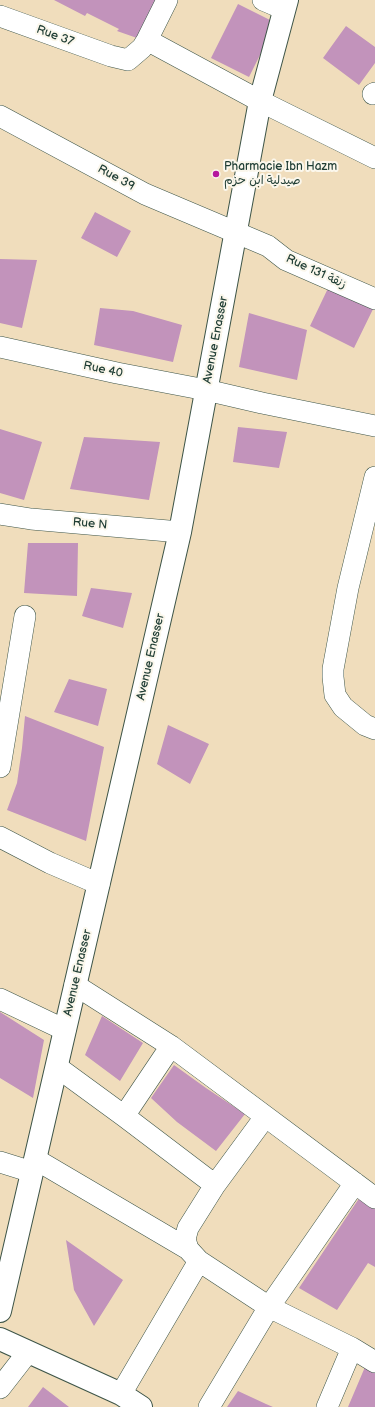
<!DOCTYPE html>
<meta charset="utf-8">
<style>
body{margin:0}
canvas{display:block;background:#f0ddbc}
</style>
<canvas width="375" height="1407"></canvas>
<script>
const ctx = document.querySelector('canvas').getContext('2d');
ctx.lineJoin = 'round';
function fillPath(path, color) { ctx.fillStyle = color; ctx.fill(path, 'evenodd'); }
const poly = rows => new Path2D(rows.map(r => 'M' + r).join(''));
function strokePath(path, color, width, dash) { ctx.strokeStyle = color; ctx.lineWidth = width; ctx.lineCap = dash ? 'butt' : 'round'; ctx.setLineDash(dash || []); ctx.stroke(path); }
function label(font, color, halo, rows, align = 'center') {
  ctx.font = font + ' "Balsamiq Sans","Playpen Sans Arabic",sans-serif'; ctx.lineWidth = 4; ctx.setLineDash([]); ctx.textBaseline = 'middle'; ctx.strokeStyle = halo; ctx.fillStyle = color; for (const [text, x, y, turn = 0] of rows) {
    ctx.save(); ctx.translate(x, y); ctx.rotate((+turn || 0) * Math.PI / 180); ctx.textAlign = isNaN(turn) ? turn : align; if (halo) ctx.strokeText(text, 0, 0); ctx.fillText(text, 0, 0); ctx.restore();
  }
}
fillPath(poly([
 [54,0,159,0,137,38,117,31,119,29,87,13,85,16],
 [238,4,276,23,249,77,211,58],
 [346,26,375,47,375,63,359,85,323,58],
 [95,212,131,231,117,257,81,238],
 [0,259,37,260,22,328,0,323],
 [331,282,375,305,354,348,310,326],
 [100,308,133,311,182,325,173,362,94,345],
 [249,313,307,330,297,380,239,367],
 [238,427,287,432,279,468,233,462],
 [0,429,42,442,24,500,0,493],
 [84,437,160,442,149,500,70,489],
 [28,543,78,543,77,596,24,593],
 [91,588,132,593,123,628,82,616],
 [69,679,107,689,98,726,54,712],
 [25,716,104,747,86,841,7,810,17,783,22,748],
 [168,725,209,744,190,784,157,764],
 [0,1012,44,1040,33,1098,0,1078],
 [102,1016,143,1043,120,1081,85,1055],
 [174,1065,206,1088,245,1114,216,1151,177,1122,151,1098],
 [360,1197,375,1208,375,1267,368,1263,337,1310,299,1288],
 [66,1240,123,1280,94,1326,74,1290],
 [365,1367,375,1373,375,1407,348,1407],
 [43,1387,69,1407,28,1407],
 [238,1391,266,1404,273,1407,227,1407]
]), '#c293bb');
const street = poly([
 [263,0,284,9],
 [0,16,111,56,128,60,142,48,147,40,167,0],
 [147,40,260,101,375,158],
 [373,94,375,93],
 [0,116,145,194,268,246,286,260,375,299],
 [0,347,117,373,206,390,262,403,375,426],
 [375,477,348,588,333,669,333,677,335,695,343,707,365,725,375,729],
 [0,514,31,519,180,532],
 [0,767,25,616],
 [0,837,50,863,99,884],
 [75,985,171,1046,375,1198],
 [0,999,65,1030],
 [57,1067,124,1116,215,1185],
 [124,1116,171,1046],
 [265,1117,215,1185,188,1228,185,1239,188,1249,199,1261,269,1307,352,1348,375,1362],
 [35,1159,188,1249],
 [0,1162,32,1172],
 [0,1388,28,1352],
 [121,1394,199,1261],
 [209,1407,269,1307,355,1183],
 [327,1407,352,1348]
]);
const secondary = poly([
 [0,1311,180,532,260,101,287,0],
 [0,1339,121,1394,141,1407]
]);
strokePath(street, '#3e5548', 22);
strokePath(secondary, '#3e5548', 24);
strokePath(street, '#fff', 21);
strokePath(secondary, '#fff', 22);
for (const [x, y, r, color] of [
 [216,174,4,"#b5179e"]
]) { const dot = new Path2D(); dot.arc(x, y, r, 0, 2 * Math.PI); ctx.fillStyle = color; ctx.fill(dot); strokePath(dot, '#fbf7ec', 1.5); }
label('12px', '#1f3d34', '#fbf7ec', [
 ["Rue 37",55,36,20],
 ["Rue 39",116,178,29],
 ["Rue 131 زنقة",316,272,25],
 ["Avenue Enasser",216,340,-79],
 ["Rue 40",103,370,12],
 ["Rue N",90,524,5],
 ["Avenue Enasser",151,657,-77],
 ["Avenue Enasser",78,973,-77]
]);
label('12px', '#1f3d34', '#fbf7ec', [
 ["Pharmacie Ibn Hazm",224,167],
 ["صيدلية ابن حزم",224,181]
], 'left');
</script>
